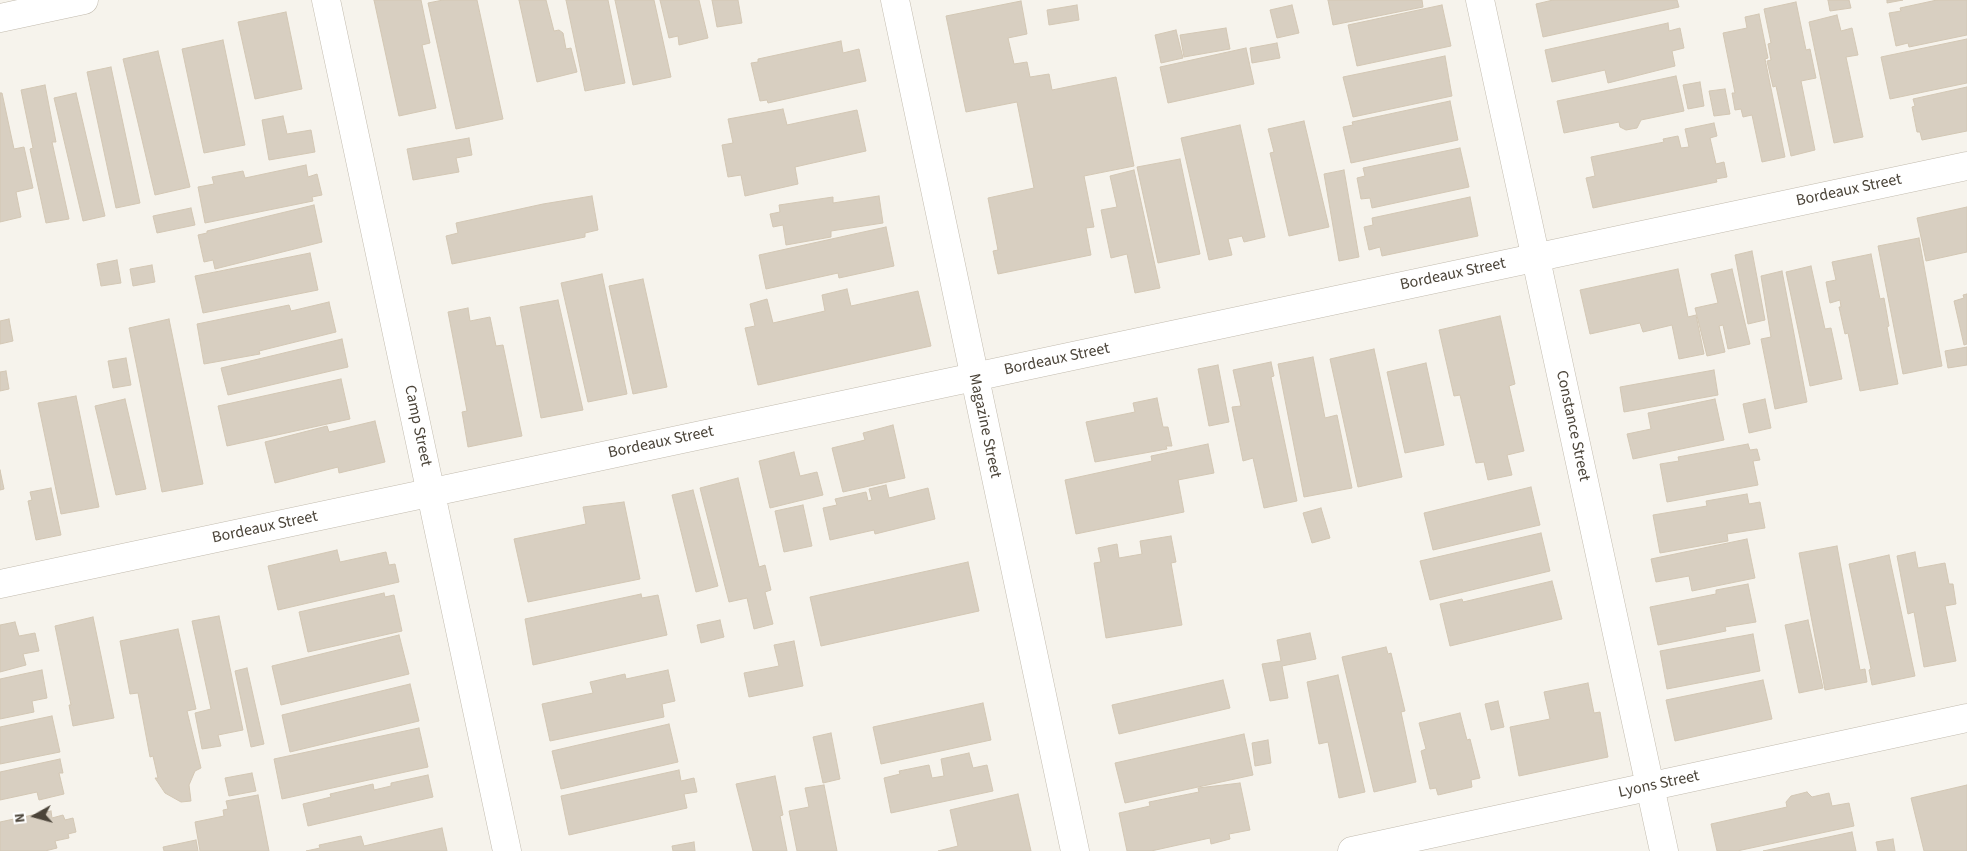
<!DOCTYPE html>
<style>
body{margin:0}
#map{position:relative;width:1967px;height:851px;overflow:hidden;background:#f6f3ec;font-family:"Source Sans 3",sans-serif}
canvas{display:block}
.north{position:absolute;left:10px;top:791px;width:50px;height:50px;-webkit-text-stroke:4px #fff;paint-order:stroke;rotate:263deg;font-size:14px;font-weight:700;line-height:20px;text-align:center;color:#4b4439}
.north::after{content:'';display:block;margin:auto;width:18px;height:22px;background:#4b4439;clip-path:polygon(50% 0,100% 100%,50% 72%,0 100%)}
</style>
<div id="map">
<canvas width="1967" height="851"></canvas>
<div class="north">N</div>
</div>
<script>
const ctx = document.querySelector('canvas').getContext('2d');
ctx.lineJoin = 'round';
function fillPath(path, color) { ctx.fillStyle = color; ctx.fill(path, 'evenodd'); }
const poly = rows => new Path2D(rows.map(r => 'M' + r).join(''));
function strokePath(path, color, width, dash) { ctx.strokeStyle = color; ctx.lineWidth = width; ctx.lineCap = dash ? 'butt' : 'round'; ctx.setLineDash(dash || []); ctx.stroke(path); }
function label(font, color, halo, rows, align = 'center') {
  ctx.font = font + ' "Source Sans 3",sans-serif'; ctx.lineWidth = 4; ctx.setLineDash([]); ctx.textBaseline = 'middle'; ctx.strokeStyle = halo; ctx.fillStyle = color; for (const [text, x, y, turn = 0] of rows) {
    ctx.save(); ctx.translate(x, y); ctx.rotate((+turn || 0) * Math.PI / 180); ctx.textAlign = isNaN(turn) ? turn : align; if (halo) ctx.strokeText(text, 0, 0); ctx.fillText(text, 0, 0); ctx.restore();
  }
}
const building = poly([
 [374,0,421,0,430,43,422,45,436,108,399,116,374,0],
 [443,0,477,0,503,119,456,129,428,3,443,0],
 [519,0,546,0,554,31,559,30,563,33,566,49,571,48,577,72,537,82,519,0],
 [566,0,608,0,625,83,585,91,566,0],
 [615,0,654,0,671,77,633,85,615,0],
 [660,0,699,0,708,38,679,45,678,36,669,38,660,0],
 [712,0,738,0,742,23,717,27,712,0],
 [1328,0,1422,0,1423,7,1333,25,1328,0],
 [1553,0,1677,0,1679,7,1543,37,1536,4,1553,0],
 [1828,0,1849,0,1851,8,1830,11,1828,0],
 [1887,0,1903,0,1887,3,1887,0],
 [1937,0,1967,0,1967,35,1909,47,1908,43,1896,46,1889,13,1901,11,1900,8,1937,0],
 [1021,1,1027,34,1008,38,1014,64,1027,62,1030,77,1049,74,1052,90,1116,77,1134,166,1084,176,1094,227,1086,228,1091,255,998,274,993,251,998,250,988,198,1034,188,1017,102,966,112,946,16,1021,1],
 [1796,2,1806,50,1810,49,1816,78,1801,81,1815,150,1791,156,1776,86,1773,87,1767,61,1771,60,1768,44,1771,43,1764,9,1796,2],
 [1077,5,1079,20,1049,25,1047,10,1077,5],
 [1292,5,1299,33,1277,38,1270,10,1292,5],
 [1442,5,1451,46,1357,66,1348,25,1442,5],
 [286,12,302,89,255,99,238,22,286,12],
 [1759,14,1768,58,1765,59,1785,157,1762,162,1752,115,1743,117,1741,109,1735,110,1732,93,1735,93,1723,33,1747,28,1745,17,1759,14],
 [1837,15,1841,31,1852,28,1858,55,1846,57,1863,137,1834,143,1809,22,1837,15],
 [1668,23,1669,31,1680,28,1684,48,1672,51,1675,66,1608,83,1605,70,1552,82,1545,50,1668,23],
 [1226,28,1230,49,1184,57,1180,35,1226,28],
 [1176,30,1183,58,1161,63,1155,35,1176,30],
 [1967,39,1967,83,1890,99,1881,57,1967,39],
 [223,40,245,145,204,153,182,49,223,40],
 [841,41,843,53,859,49,866,81,768,103,767,100,760,101,751,63,758,62,758,59,841,41],
 [1277,43,1280,58,1252,63,1250,48,1277,43],
 [1246,48,1254,84,1168,103,1160,67,1246,48],
 [158,51,190,187,155,195,123,59,158,51],
 [1445,56,1452,96,1353,117,1343,77,1445,56],
 [111,67,140,203,116,208,87,72,111,67],
 [1676,76,1684,111,1641,120,1637,128,1626,130,1620,127,1619,122,1564,133,1557,101,1676,76],
 [1700,82,1704,106,1688,109,1683,85,1700,82],
 [45,85,56,142,52,142,69,219,46,223,30,149,33,148,21,90,45,85],
 [1967,87,1967,131,1922,140,1920,132,1917,132,1912,107,1915,106,1913,99,1967,87],
 [1725,89,1730,114,1714,116,1709,91,1725,89],
 [0,93,2,93,14,149,24,147,33,188,16,192,21,217,0,222,0,93],
 [76,93,105,216,83,221,54,98,76,93],
 [1450,101,1458,140,1351,163,1343,127,1353,125,1352,122,1450,101],
 [783,109,787,125,857,110,866,151,795,167,798,184,745,196,741,175,728,177,722,145,733,143,728,119,783,109],
 [283,116,287,134,311,130,315,152,269,160,262,120,283,116],
 [1304,121,1329,227,1289,236,1270,153,1274,152,1268,129,1304,121],
 [1714,123,1717,136,1710,138,1716,164,1724,162,1727,177,1716,179,1717,182,1593,208,1586,178,1595,176,1591,157,1664,142,1663,139,1678,136,1681,148,1689,147,1685,129,1714,123],
 [1240,125,1265,237,1244,242,1242,236,1228,239,1232,255,1209,260,1181,138,1240,125],
 [469,138,472,155,456,158,459,172,413,180,407,149,469,138],
 [1460,148,1469,187,1372,208,1370,198,1361,199,1357,178,1365,176,1363,168,1460,148],
 [1180,159,1200,254,1158,263,1137,167,1180,159],
 [306,165,308,177,317,174,322,195,312,197,313,201,205,223,198,187,214,184,212,177,243,171,245,178,306,165],
 [1134,170,1160,288,1135,293,1127,254,1111,258,1101,210,1117,207,1110,176,1134,170],
 [1344,170,1359,257,1339,261,1324,174,1344,170],
 [592,196,598,230,585,233,585,237,452,264,446,236,458,233,456,223,543,204,592,196],
 [879,196,883,223,831,231,831,237,786,245,783,225,773,227,770,214,780,212,779,205,833,197,833,203,879,196],
 [1470,197,1478,236,1382,256,1380,247,1369,250,1364,227,1373,225,1372,218,1470,197],
 [314,205,322,242,215,269,213,260,204,262,198,235,207,233,207,231,314,205],
 [1967,207,1967,252,1926,261,1917,218,1967,207],
 [191,208,195,225,157,233,153,216,191,208],
 [886,227,894,266,839,278,838,273,766,289,759,255,886,227],
 [1919,238,1942,366,1903,374,1878,246,1919,238],
 [1752,251,1765,320,1748,324,1735,255,1752,251],
 [310,253,318,290,203,313,195,276,310,253],
 [1871,254,1880,299,1884,298,1889,326,1887,327,1898,384,1860,391,1848,333,1845,334,1839,307,1841,307,1840,300,1830,303,1826,282,1836,280,1832,262,1871,254],
 [117,260,121,283,101,286,97,264,117,260],
 [152,265,155,282,133,286,130,269,152,265],
 [1811,266,1825,329,1831,328,1842,379,1810,386,1786,272,1811,266],
 [1678,269,1688,317,1696,315,1704,354,1679,359,1672,325,1643,332,1640,323,1590,334,1580,290,1678,269],
 [1732,269,1750,344,1728,349,1723,325,1719,326,1725,352,1707,356,1695,308,1718,303,1711,274,1732,269],
 [1782,271,1807,402,1775,409,1761,339,1771,337,1761,276,1782,271],
 [602,274,627,394,588,402,561,283,602,274],
 [643,279,667,387,633,394,609,286,643,279],
 [847,289,851,306,918,291,931,346,758,385,745,328,755,326,750,304,767,299,773,323,825,311,822,295,847,289],
 [1967,294,1967,344,1964,345,1954,301,1964,298,1963,295,1967,294],
 [558,300,583,410,541,418,520,307,558,300],
 [329,302,336,332,259,351,260,354,204,364,197,324,289,305,291,311,329,302],
 [468,308,470,321,490,317,496,346,503,345,522,436,468,447,462,412,467,411,448,312,468,308],
 [1500,316,1515,384,1509,386,1524,451,1507,455,1512,475,1488,480,1484,462,1476,463,1460,395,1454,396,1439,330,1500,316],
 [9,319,13,341,0,344,0,321,9,319],
 [169,319,203,484,162,492,129,328,169,319],
 [342,339,348,367,228,395,221,368,342,339],
 [1967,347,1967,365,1948,368,1945,351,1967,347],
 [1374,349,1402,477,1358,487,1330,359,1374,349],
 [1313,357,1325,418,1337,415,1352,488,1304,497,1278,364,1313,357],
 [126,358,131,385,113,388,108,361,126,358],
 [1271,362,1274,376,1271,377,1297,501,1264,508,1253,458,1243,461,1232,407,1241,406,1233,370,1271,362],
 [1426,363,1444,445,1405,453,1387,372,1426,363],
 [1218,365,1229,422,1209,426,1198,369,1218,365],
 [1714,370,1718,395,1624,412,1620,387,1714,370],
 [6,371,9,389,0,391,0,372,6,371],
 [341,379,350,419,227,446,218,406,341,379],
 [76,396,99,507,61,514,38,403,76,396],
 [1157,398,1163,427,1168,427,1172,446,1166,446,1167,449,1095,462,1086,422,1135,412,1133,403,1157,398],
 [125,399,146,489,116,495,95,406,125,399],
 [1715,399,1724,440,1633,459,1627,434,1651,429,1648,413,1715,399],
 [1765,399,1771,428,1749,433,1743,404,1765,399],
 [375,421,385,462,339,473,338,467,275,483,265,442,327,426,329,432,375,421],
 [893,425,905,478,843,492,832,448,865,440,863,433,893,425],
 [1208,444,1214,473,1178,480,1184,512,1076,534,1065,480,1152,461,1151,456,1208,444],
 [1748,444,1750,450,1757,449,1760,460,1753,461,1758,485,1667,502,1660,464,1679,461,1678,457,1748,444],
 [794,452,800,476,817,472,823,495,770,508,759,461,794,452],
 [0,470,4,489,0,490,0,470],
 [738,478,759,567,765,565,771,590,765,592,773,624,754,629,747,598,729,602,700,488,738,478],
 [886,485,889,498,928,488,935,519,875,534,874,530,830,540,823,508,837,505,835,499,866,492,868,501,872,500,869,489,886,485],
 [1531,487,1540,525,1433,550,1424,513,1531,487],
 [51,488,61,535,36,540,28,501,32,500,30,492,51,488],
 [693,490,718,586,696,592,672,495,693,490],
 [1747,494,1749,504,1760,502,1765,528,1727,534,1728,541,1660,553,1653,515,1707,506,1706,501,1747,494],
 [624,502,640,579,528,602,514,539,586,524,583,507,624,502],
 [803,505,812,546,784,552,775,511,803,505],
 [1321,508,1330,538,1312,543,1303,513,1321,508],
 [1541,533,1550,571,1430,600,1420,561,1541,533],
 [1171,536,1176,562,1171,563,1182,625,1106,638,1094,563,1101,562,1098,548,1117,544,1119,558,1142,554,1140,541,1171,536],
 [1747,539,1755,578,1692,591,1689,576,1656,582,1651,559,1747,539],
 [1837,546,1860,670,1865,669,1867,682,1825,690,1799,553,1837,546],
 [337,550,340,562,386,552,389,565,395,564,399,582,278,610,268,566,337,550],
 [1915,552,1918,568,1945,563,1949,584,1953,584,1956,604,1945,606,1956,661,1924,667,1914,612,1908,614,1897,556,1915,552],
 [1889,555,1915,676,1872,685,1869,670,1871,669,1849,564,1889,555],
 [968,562,979,611,821,646,810,597,968,562],
 [1552,581,1562,619,1450,646,1440,604,1462,599,1463,602,1552,581],
 [1748,584,1756,622,1725,627,1726,631,1658,645,1650,607,1716,594,1716,590,1748,584],
 [384,593,385,597,394,595,402,631,308,652,299,612,384,593],
 [641,594,642,598,658,595,667,635,533,665,525,619,641,594],
 [219,616,243,730,218,735,221,746,202,749,195,713,211,709,192,621,219,616],
 [93,617,114,718,73,726,69,705,71,705,55,626,93,617],
 [720,620,724,637,701,643,697,625,720,620],
 [1808,620,1823,688,1799,693,1785,625,1808,620],
 [15,622,19,636,35,633,39,651,23,654,26,665,0,672,0,625,15,622],
 [178,629,196,709,187,711,201,768,195,771,189,785,191,801,181,802,165,793,155,778,158,778,153,756,150,757,138,693,130,694,120,641,178,629],
 [1310,633,1316,659,1282,666,1288,698,1270,701,1262,664,1281,661,1277,640,1310,633],
 [1753,634,1760,671,1667,689,1660,651,1753,634],
 [399,635,409,674,281,705,272,666,399,635],
 [794,641,803,686,749,697,744,673,779,666,774,645,794,641],
 [1386,647,1388,654,1391,653,1405,711,1401,712,1416,782,1374,792,1342,657,1386,647],
 [247,668,264,744,251,747,235,671,247,668],
 [42,670,47,698,32,701,34,712,0,719,0,679,42,670],
 [668,670,675,701,662,704,664,717,550,741,542,704,593,693,590,682,625,674,626,679,668,670],
 [1338,675,1365,792,1339,798,1328,742,1319,744,1307,682,1338,675],
 [1223,680,1230,708,1119,734,1112,705,1223,680],
 [1763,680,1772,719,1675,741,1666,700,1763,680],
 [1588,683,1594,713,1600,712,1608,757,1519,776,1510,727,1550,719,1544,692,1588,683],
 [410,684,419,721,290,752,282,715,410,684],
 [1498,701,1504,727,1491,730,1485,704,1498,701],
 [983,703,991,740,881,764,873,727,983,703],
 [1460,713,1467,740,1470,739,1480,778,1471,780,1472,787,1438,795,1436,788,1430,789,1421,751,1426,749,1419,723,1460,713],
 [52,716,60,752,0,764,0,727,52,716],
 [669,724,678,762,561,789,552,751,669,724],
 [419,728,428,767,282,799,274,759,419,728],
 [831,733,840,779,823,783,813,737,831,733],
 [1244,734,1253,775,1125,803,1115,763,1244,734],
 [1268,740,1271,763,1255,766,1252,743,1268,740],
 [969,753,973,768,987,765,993,791,891,813,884,778,900,774,899,771,929,765,932,778,944,776,941,759,969,753],
 [60,759,63,773,59,773,64,794,39,800,37,792,0,800,0,772,60,759],
 [679,770,681,781,694,778,697,792,684,794,687,808,569,835,561,796,679,770],
 [252,773,256,791,229,796,225,778,252,773],
 [428,775,433,797,308,826,303,804,331,797,330,794,373,784,374,790,391,786,391,783,428,775],
 [775,776,783,815,780,816,787,851,753,851,736,784,775,776],
 [1240,783,1250,830,1229,834,1230,839,1211,844,1210,838,1151,851,1127,851,1119,813,1150,806,1149,802,1199,792,1198,788,1240,783],
 [824,785,837,851,797,851,789,811,809,807,805,788,824,785],
 [1967,785,1967,851,1924,851,1911,798,1967,785],
 [1807,792,1812,797,1829,793,1832,806,1849,803,1854,826,1737,851,1717,851,1711,824,1787,807,1786,802,1791,796,1807,792],
 [1018,794,1031,851,938,851,958,846,950,810,1018,794],
 [258,795,269,851,200,851,195,822,224,816,223,810,228,809,226,801,258,795],
 [51,811,52,818,63,815,65,820,73,818,76,832,68,834,69,838,55,841,57,848,45,851,0,851,0,822,51,811],
 [442,828,447,851,306,851,320,848,319,845,361,836,364,846,442,828],
 [1852,832,1856,851,1763,851,1852,832],
 [1893,839,1895,851,1878,851,1876,842,1893,839],
 [196,840,198,851,164,851,163,847,196,840],
 [694,842,695,851,673,851,672,846,694,842]
]);
fillPath(building, '#d8cfc1');
strokePath(building, '#d3c7b4', 1);
const minor = poly([
 [326,0,507,851],
 [1480,0,1664,851],
 [0,18,84,0],
 [0,584,1967,166],
 [1352,851,1967,718]
]);
const tertiary = poly([
 [895,0,1075,851]
]);
strokePath(minor, '#c2bbae', 29);
strokePath(tertiary, '#c2bbae', 29);
strokePath(minor, '#fff', 28);
strokePath(tertiary, '#fff', 28);
label('16px', '#4b4439', '#fff', [
 ["Bordeaux Street",1849,191,-12],
 ["Bordeaux Street",1453,275,-12],
 ["Bordeaux Street",1057,360,-12],
 ["Camp Street",417,426,78],
 ["Magazine Street",984,426,78],
 ["Constance Street",1572,426,78],
 ["Bordeaux Street",661,443,-12],
 ["Bordeaux Street",265,528,-12],
 ["Lyons Street",1659,785,-12]
]);
</script>
